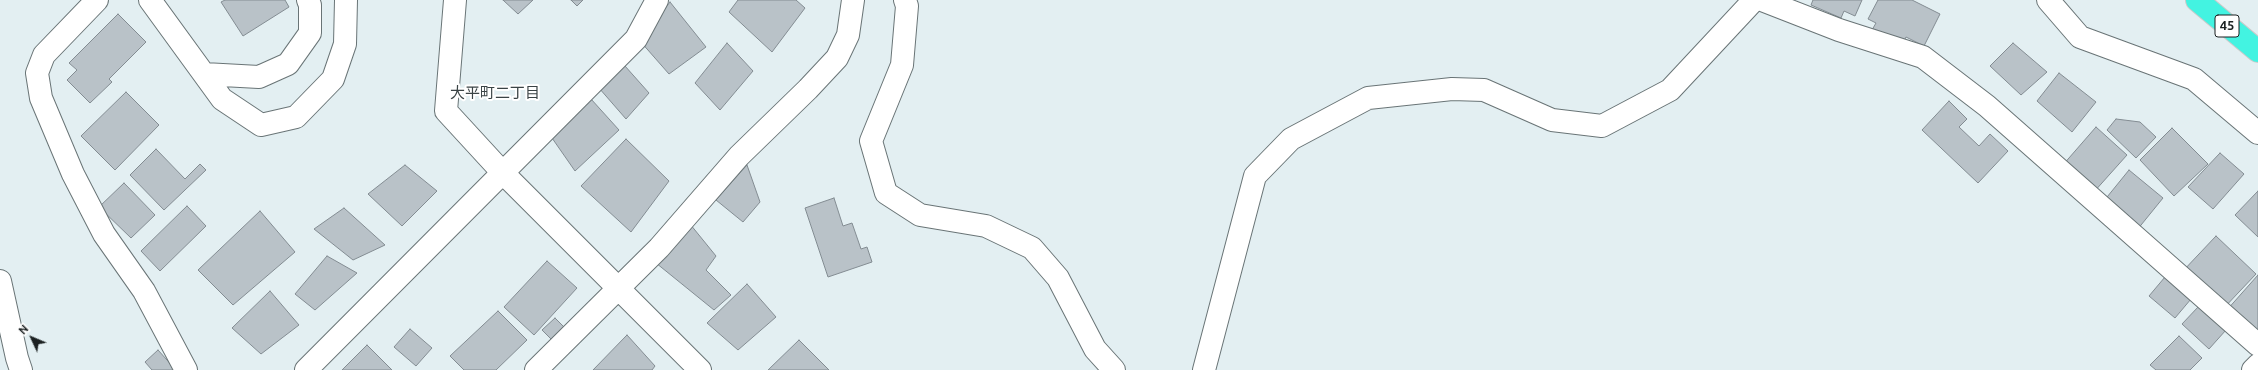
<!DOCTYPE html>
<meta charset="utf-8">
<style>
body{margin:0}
#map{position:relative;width:2258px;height:370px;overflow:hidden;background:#e3eff2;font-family:Ubuntu,sans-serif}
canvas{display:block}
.north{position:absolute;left:12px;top:318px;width:40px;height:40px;-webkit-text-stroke:3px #fff;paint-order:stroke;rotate:314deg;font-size:11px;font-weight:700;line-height:16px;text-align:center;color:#1c2122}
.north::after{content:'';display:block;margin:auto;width:14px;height:18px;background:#1c2122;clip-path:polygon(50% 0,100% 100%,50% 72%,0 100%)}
</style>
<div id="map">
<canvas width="2258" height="370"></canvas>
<div class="north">N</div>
</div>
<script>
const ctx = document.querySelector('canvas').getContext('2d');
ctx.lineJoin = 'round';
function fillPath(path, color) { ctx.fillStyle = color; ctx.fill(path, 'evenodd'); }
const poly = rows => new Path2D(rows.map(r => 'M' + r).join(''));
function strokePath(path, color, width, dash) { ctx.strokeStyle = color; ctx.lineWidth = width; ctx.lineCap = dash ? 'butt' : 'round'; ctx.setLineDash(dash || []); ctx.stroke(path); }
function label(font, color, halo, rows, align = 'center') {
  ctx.font = font + ' Ubuntu,"Noto Sans JP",sans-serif'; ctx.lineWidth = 4; ctx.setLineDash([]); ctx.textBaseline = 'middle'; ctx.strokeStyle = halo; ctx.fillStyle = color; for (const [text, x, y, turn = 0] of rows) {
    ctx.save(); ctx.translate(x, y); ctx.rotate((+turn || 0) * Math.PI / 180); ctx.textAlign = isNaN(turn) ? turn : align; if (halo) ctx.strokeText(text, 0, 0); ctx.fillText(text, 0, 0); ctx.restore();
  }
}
const building = poly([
 [225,0,285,0,289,7,243,36,221,2,225,0],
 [503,0,533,0,518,14,503,0],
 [571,0,583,0,577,6,571,0],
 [738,0,796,0,805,8,772,52,729,12,738,0],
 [1813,0,1862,0,1855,16,1844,11,1841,18,1811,5,1813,0],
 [1878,0,1912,0,1940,14,1924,46,1906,37,1902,45,1872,30,1876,23,1868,19,1878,0],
 [670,2,706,47,669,74,640,41,670,2],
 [118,14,146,42,109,79,112,82,90,103,67,80,77,70,69,63,118,14],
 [727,43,753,71,720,110,695,83,727,43],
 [2013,43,2047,72,2021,95,1990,66,2013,43],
 [625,66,649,93,626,119,599,88,625,66],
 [2059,73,2096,102,2072,132,2037,101,2059,73],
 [126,92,159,125,115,170,81,136,126,92],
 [591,99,619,130,575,171,552,138,591,99],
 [1949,101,1967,119,1959,127,1979,146,1990,134,2008,151,1978,183,1922,130,1949,101],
 [2116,119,2140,122,2156,137,2136,158,2107,130,2116,119],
 [2096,127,2127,155,2093,193,2062,166,2096,127],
 [2172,128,2208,164,2174,196,2140,160,2172,128],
 [626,139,669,181,631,232,581,186,626,139],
 [156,149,185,179,200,164,206,170,164,210,130,175,156,149],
 [2220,153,2244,174,2213,209,2188,187,2220,153],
 [405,165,437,191,402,226,368,194,405,165],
 [747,165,760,202,743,222,716,200,747,165],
 [2129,170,2163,198,2137,230,2103,202,2129,170],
 [124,183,155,215,131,238,99,207,124,183],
 [2258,191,2258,237,2235,215,2258,191],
 [834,198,843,226,852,223,861,249,867,247,872,262,828,277,805,208,834,198],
 [187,206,206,226,160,271,141,251,187,206],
 [344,208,385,245,353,260,314,229,344,208],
 [260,211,295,252,233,305,198,270,260,211],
 [690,224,716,256,706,270,731,295,714,310,656,263,690,224],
 [2216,236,2256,274,2222,310,2182,272,2216,236],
 [327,256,357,273,315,310,295,294,327,256],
 [547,261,577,288,534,335,504,307,547,261],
 [2258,275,2258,340,2226,311,2258,275],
 [2165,277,2191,299,2175,318,2149,296,2165,277],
 [747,284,776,317,738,350,707,323,747,284],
 [270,291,299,325,261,354,232,328,270,291],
 [2199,306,2226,330,2209,349,2182,324,2199,306],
 [498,311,527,340,496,370,464,370,450,356,498,311],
 [555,318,566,329,553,341,542,330,555,318],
 [410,329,432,348,416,366,394,347,410,329],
 [627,335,655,366,652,370,593,370,627,335],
 [2179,336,2202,358,2190,370,2156,370,2150,365,2179,336],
 [799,340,829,370,768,370,799,340],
 [367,345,392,370,342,370,367,345],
 [158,350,176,370,152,370,145,362,158,350]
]);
fillPath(building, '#b9c2c8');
strokePath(building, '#838c92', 1);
const minor = poly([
 [97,0,44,55,37,73,41,98,73,174,104,234,144,291,186,370],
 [150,0,222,99,261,125,296,117,333,79,345,44,346,0],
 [455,0,446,111,503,173,700,370],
 [905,0,907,6,902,65,871,141,886,193,920,215,986,226,1032,248,1058,278,1095,349,1114,370],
 [1762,0,1839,30,1923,57,1987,106,2258,345],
 [2048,0,2080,37,2194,79,2258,133],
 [204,74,259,77,288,64,310,33,310,5,308,0],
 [0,281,17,358,21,370],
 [306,370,636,39,657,0],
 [536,370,659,248,739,156,808,89,837,58,848,35,853,0],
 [1204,370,1255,176,1291,139,1368,98,1452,89,1484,90,1552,120,1602,126,1670,90,1754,0],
 [2253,370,2258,365]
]);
const highway = poly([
 [2197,0,2258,51]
]);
strokePath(minor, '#697476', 24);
strokePath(highway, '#c9caca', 24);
strokePath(minor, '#fff', 22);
strokePath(highway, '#43f3e1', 22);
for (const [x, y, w] of [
 [2227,26,24]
]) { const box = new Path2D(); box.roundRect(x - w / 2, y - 11, w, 22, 3); ctx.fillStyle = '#fff'; ctx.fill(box); strokePath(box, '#1c2122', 1); }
label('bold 13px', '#1c2122', null, [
 ["45",2227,26]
]);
label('15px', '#3a4345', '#fff', [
 ["大平町二丁目",495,93]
]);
</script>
